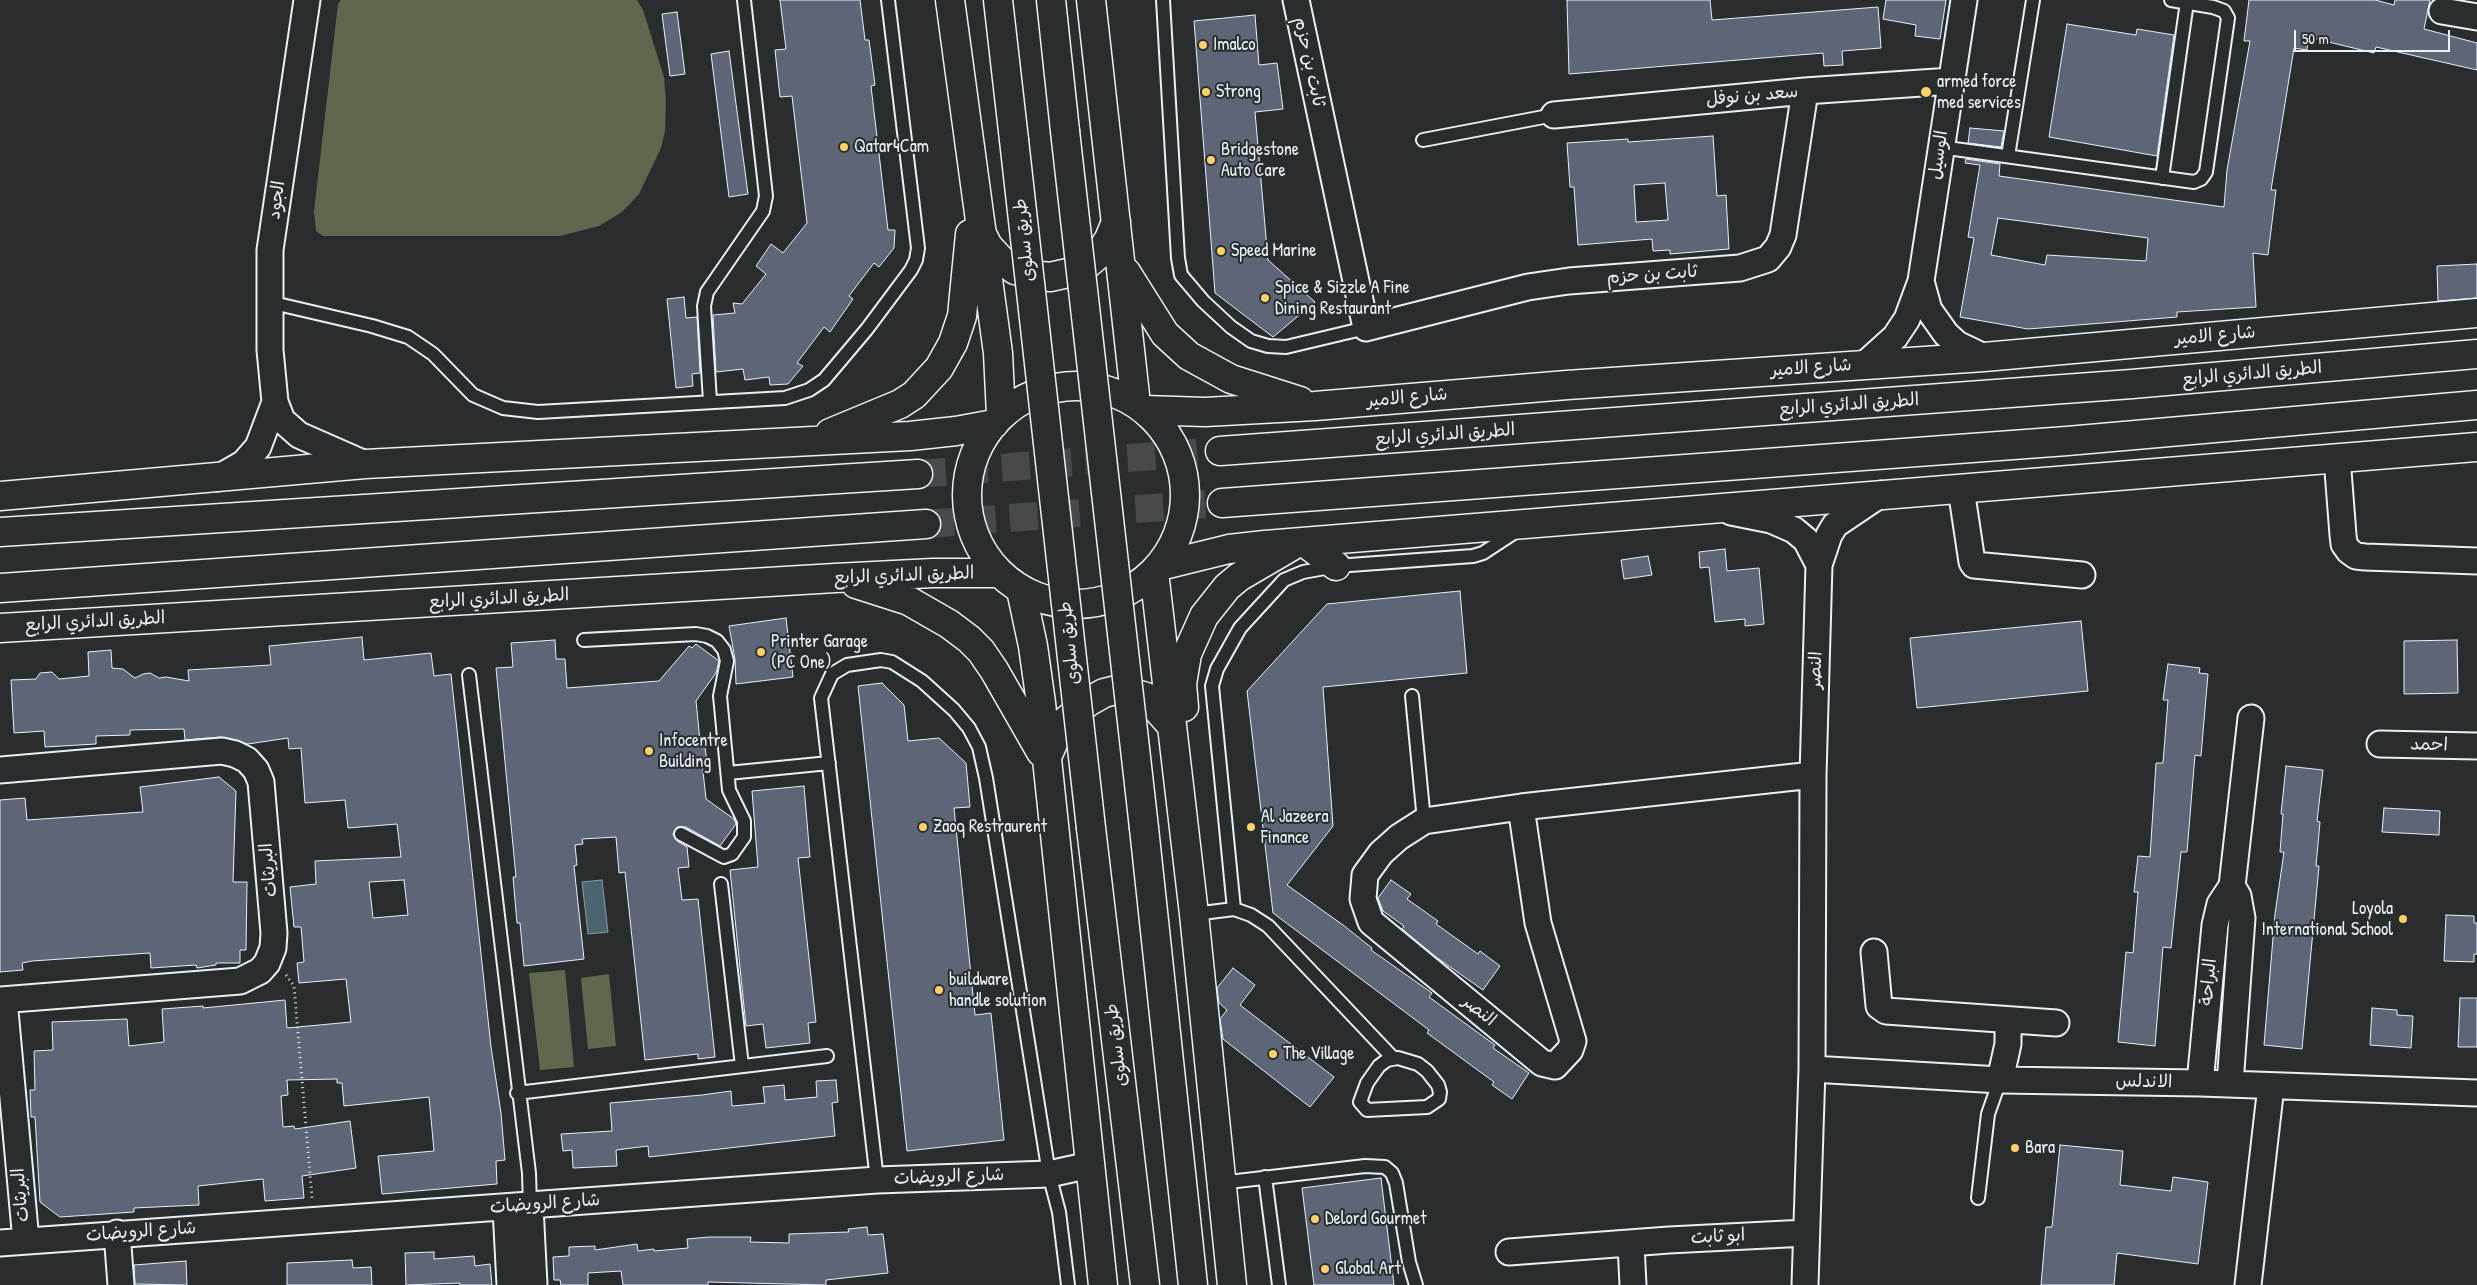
<!DOCTYPE html>
<meta charset="utf-8">
<style>
body{margin:0}
#map{position:relative;width:2477px;height:1285px;overflow:hidden;background:#2a2d2e;font-family:"Patrick Hand",sans-serif}
canvas{display:block}
.scale{position:absolute;left:2294px;top:30px;width:156px;height:22px;box-sizing:border-box;border:2px solid #e8f1f8;border-top:0;padding-left:6px;font-size:15px;line-height:18px;white-space:nowrap;color:#e8f1f8;-webkit-text-stroke:4px #2a2d2e;paint-order:stroke}
</style>
<div id="map">
<canvas width="2477" height="1285"></canvas>
<div class="scale">50 m</div>
</div>
<script>
const ctx = document.querySelector('canvas').getContext('2d');
ctx.lineJoin = 'round';
function fillPath(path, color) { ctx.fillStyle = color; ctx.fill(path, 'evenodd'); }
const poly = rows => new Path2D(rows.map(r => 'M' + r).join(''));
function strokePath(path, color, width, dash) { ctx.strokeStyle = color; ctx.lineWidth = width; ctx.lineCap = dash ? 'butt' : 'round'; ctx.setLineDash(dash || []); ctx.stroke(path); }
function label(font, color, halo, rows, align = 'center') {
  ctx.font = font + ' "Patrick Hand","Playpen Sans Arabic",sans-serif'; ctx.lineWidth = 4; ctx.setLineDash([]); ctx.textBaseline = 'middle'; ctx.strokeStyle = halo; ctx.fillStyle = color; for (const [text, x, y, turn = 0] of rows) {
    ctx.save(); ctx.translate(x, y); ctx.rotate((+turn || 0) * Math.PI / 180); ctx.textAlign = isNaN(turn) ? turn : align; if (halo) ctx.strokeText(text, 0, 0); ctx.fillText(text, 0, 0); ctx.restore();
  }
}
fillPath(poly([
 [341,0,637,0,643,10,664,77,666,102,665,131,661,148,639,194,622,212,599,226,560,236,323,236,316,231,314,211,338,4],
 [565,970,574,1067,540,1070,529,973],
 [609,974,616,1046,588,1049,581,978]
]), '#5d684f');
const water = poly([
 [602,880,608,932,588,934,582,882,602,880]
]);
fillPath(water, '#4b656f');
strokePath(water, '#8a9da6', 1);
const building = poly([
 [780,0,860,0,865,40,869,40,875,85,871,86,888,230,895,230,894,248,879,267,874,263,849,296,853,299,830,332,824,327,797,363,803,366,788,384,770,385,769,377,745,380,743,369,716,372,713,315,735,313,733,303,742,304,766,274,756,266,771,244,783,253,807,223,792,96,780,97,775,50,786,49,780,0],
 [1567,0,1710,0,1712,20,1878,7,1881,48,1842,51,1843,65,1824,66,1823,53,1569,74,1567,0],
 [1886,0,1946,0,1940,39,1915,36,1916,25,1883,19,1886,0],
 [2249,0,2375,0,2394,5,2395,0,2430,0,2424,29,2477,43,2477,70,2376,47,2374,53,2308,37,2307,50,2294,48,2271,190,2276,190,2268,255,2253,253,2256,307,2177,312,2177,317,2028,329,1960,317,1974,238,1968,237,1980,165,1965,163,1966,159,2000,164,1999,176,2224,207,2227,170,2250,41,2244,41,2249,0],
 [1998,218,2148,238,2146,261,2047,255,2045,265,1991,255,1998,218],
 [677,12,685,74,670,76,662,14,677,12],
 [1255,15,1259,65,1277,63,1283,109,1255,112,1268,260,1315,302,1273,337,1215,293,1194,21,1255,15],
 [2067,24,2136,35,2137,29,2174,35,2157,156,2049,137,2067,24],
 [729,51,748,194,729,197,711,54,729,51],
 [1970,128,2004,131,2001,147,1968,143,1970,128],
 [1713,136,1717,196,1726,195,1729,249,1670,254,1670,250,1653,251,1652,239,1578,245,1574,187,1570,187,1567,143,1628,139,1628,142,1713,136],
 [1665,183,1668,220,1636,222,1634,185,1665,183],
 [2477,264,2477,298,2438,301,2437,266,2477,264],
 [684,297,686,318,697,317,700,373,692,374,693,386,676,388,667,299,684,297],
 [1725,549,1727,571,1759,568,1764,624,1745,626,1745,619,1715,622,1709,567,1700,568,1699,552,1725,549],
 [1648,556,1652,575,1624,579,1621,560,1648,556],
 [1460,591,1467,673,1323,687,1333,826,1287,885,1343,925,1372,948,1371,950,1432,993,1429,997,1495,1045,1493,1048,1529,1073,1512,1099,1492,1085,1494,1082,1427,1033,1429,1030,1273,913,1247,691,1327,604,1460,591],
 [786,618,793,677,736,684,735,659,729,626,786,618],
 [2081,621,2088,691,1917,708,1910,638,2081,621],
 [362,637,364,660,431,653,434,676,451,674,491,1047,501,1113,505,1160,496,1161,497,1184,382,1194,378,1156,434,1151,429,1097,344,1106,342,1083,337,1083,337,1079,287,1080,288,1095,281,1096,283,1127,294,1126,295,1129,350,1121,356,1168,302,1176,304,1198,265,1201,263,1179,198,1186,199,1205,134,1208,134,1212,60,1217,40,1202,35,1117,31,1117,30,1090,35,1090,34,1051,53,1050,52,1022,127,1019,129,1046,164,1042,162,1009,203,1006,203,1008,285,1000,287,1028,351,1022,346,979,299,983,297,963,304,962,301,927,294,927,290,887,316,884,315,861,401,857,397,824,348,828,345,800,305,803,301,748,289,749,288,738,248,744,221,737,185,740,184,729,130,730,130,735,96,736,96,744,45,747,44,731,14,733,11,680,36,679,40,673,52,672,59,679,89,676,88,652,111,650,112,668,123,669,135,678,143,674,150,673,159,678,166,677,189,681,188,670,271,665,269,646,362,637],
 [404,880,408,915,373,918,369,882,404,880],
 [555,640,556,659,565,659,567,688,659,681,689,646,692,648,696,644,719,661,716,673,696,701,700,741,704,740,707,762,702,762,706,799,734,819,736,824,720,846,686,827,677,827,673,834,677,841,687,847,689,867,678,868,682,900,698,899,715,1057,698,1059,698,1054,645,1060,625,872,619,873,616,837,582,839,583,844,575,845,577,865,574,866,584,959,524,966,520,923,517,923,513,877,516,877,496,668,513,667,511,643,555,640],
 [2457,640,2458,693,2404,694,2404,641,2457,640],
 [2168,664,2200,668,2199,673,2208,674,2201,756,2195,755,2187,852,2181,852,2171,948,2163,947,2155,1046,2118,1042,2126,952,2133,953,2138,892,2134,892,2138,856,2150,857,2156,763,2163,763,2168,700,2163,700,2168,664],
 [882,683,904,705,908,741,939,738,966,763,970,807,954,808,975,1015,991,1013,1004,1140,907,1151,858,686,882,683],
 [2286,766,2323,770,2317,821,2320,822,2316,866,2319,866,2302,1049,2264,1045,2275,914,2284,852,2280,852,2283,814,2281,814,2286,766],
 [219,777,236,791,233,882,247,882,246,950,240,950,240,963,216,963,216,965,197,968,196,965,151,968,150,953,32,961,22,963,23,970,0,972,0,800,25,798,27,820,143,812,140,787,219,777],
 [804,786,810,857,798,858,816,1022,808,1023,810,1043,766,1048,763,1024,746,1026,730,870,758,867,752,791,804,786],
 [2384,808,2440,811,2439,835,2382,832,2384,808],
 [1391,880,1411,894,1407,899,1438,921,1436,924,1478,954,1480,951,1500,966,1483,990,1436,957,1402,929,1404,926,1383,911,1378,898,1391,880],
 [2446,915,2474,916,2474,923,2477,923,2477,954,2474,954,2474,962,2444,961,2446,915],
 [1233,968,1255,985,1240,1005,1334,1077,1310,1107,1223,1039,1220,1019,1227,1010,1219,1003,1217,988,1233,968],
 [2460,998,2477,998,2477,1047,2458,1047,2460,998],
 [2372,1008,2397,1010,2397,1015,2413,1016,2411,1048,2370,1045,2372,1008],
 [836,1080,838,1102,832,1103,835,1136,649,1157,648,1146,616,1150,617,1166,573,1168,572,1150,563,1151,561,1134,612,1131,610,1103,702,1095,731,1091,732,1106,765,1103,763,1087,784,1085,785,1100,817,1097,816,1081,836,1080],
 [2060,1145,2123,1151,2120,1185,2171,1191,2173,1177,2208,1182,2198,1264,2117,1253,2114,1285,2041,1285,2046,1227,2052,1227,2060,1145],
 [1381,1178,1394,1285,1314,1285,1302,1188,1381,1178],
 [867,1227,868,1235,883,1234,888,1273,826,1280,826,1285,708,1282,708,1285,623,1285,621,1271,588,1273,588,1285,561,1285,560,1280,554,1280,553,1257,569,1256,569,1247,595,1246,595,1250,637,1244,638,1251,654,1249,654,1251,688,1248,687,1239,709,1237,751,1237,750,1242,789,1243,789,1234,849,1232,848,1229,867,1227],
 [434,1252,434,1259,474,1256,475,1266,490,1264,492,1285,460,1285,460,1283,406,1285,405,1253,434,1252],
 [352,1260,353,1268,371,1267,372,1285,287,1285,287,1263,352,1260],
 [186,1261,187,1285,135,1284,134,1265,186,1261]
]);
fillPath(building, '#5d6677');
strokePath(building, '#e8f1f8', 1);
strokePath(poly([
 [918,474,1220,451],
 [926,524,1222,503]
]), '#464a4c', 28, [28, 14]);
const lane = poly([
 [1163,0,1178,258,1181,275,1203,301,1231,327,1251,341,1268,346,1286,347,1366,328],
 [1423,140,1554,115],
 [1940,147,2194,182,2201,179,2206,172,2228,18,2224,11,2213,7,2171,0],
 [2008,156,2033,0],
 [2162,178,2187,2],
 [269,302,372,326,408,337,433,354,473,395,503,408,538,412,785,398,809,390,824,380,867,329,911,270,916,260,918,248,888,0],
 [710,401,704,306,707,292,763,211,766,196,744,0],
 [584,640,696,634,707,636,717,641,724,650,727,661,720,696,729,790,744,821,744,837,732,854,724,857,681,834],
 [469,675,529,1173,530,1206],
 [1412,696,1424,821],
 [728,773,829,763],
 [721,884,742,1066],
 [1234,909,1212,686,1217,669,1240,628,1284,580,1303,572,1336,566,1473,556,1483,553,1518,530],
 [1194,914,1234,909,1251,915,1268,926,1393,1058],
 [1398,1058,1418,1064,1427,1071,1438,1085,1440,1092,1439,1099,1427,1107,1367,1110,1360,1102,1367,1083,1379,1066,1387,1060,1398,1058],
 [517,1093,827,1056],
 [1265,1177,1279,1285],
 [877,1180,821,698,832,674,847,665,881,660,892,662,922,681,954,710,969,728,979,747,986,778,1049,1174,1059,1212,1068,1285],
 [1220,1183,1365,1166,1385,1167,1392,1173,1396,1183,1409,1262,1416,1285],
 [1978,1198,1988,1114,2000,1080]
]);
const street = poly([
 [307,0,270,250,270,350,275,402,282,420,299,435,365,464],
 [1296,0,1366,328,1528,287,1569,281,1740,268,1768,259,1778,247,1783,235,1805,91],
 [2442,11,2477,17],
 [1554,115,1805,91,1951,81],
 [1921,281,1929,310,1946,334,1957,344,1984,357],
 [1865,364,1895,337,1907,319,1921,281,1964,0],
 [2337,458,2343,535,2344,544,2349,551,2356,556,2365,557,2477,561],
 [218,478,244,463,258,447,275,402],
 [1961,489,1972,562,1974,565,2082,575],
 [1731,512,1771,520,1794,530,1806,540,1819,565],
 [2380,744,2477,746],
 [0,770,222,751,235,754,247,760,256,770,261,782,274,933,273,948,267,963,260,971,240,981,0,1000],
 [1521,807,1538,923,1573,1041,1570,1050,1555,1066,1542,1063,1371,922,1363,899,1365,875,1381,853,1399,837,1424,821,1521,807,1813,775],
 [1874,952,1879,1006,1886,1011,2056,1023],
 [4,1000,26,1241],
 [1812,1069,2000,1080,2200,1083,2477,1093],
 [2000,1080,2008,1044,2008,1020],
 [2200,1083,2215,925,2220,904,2232,886,2251,718],
 [2230,1084,2242,918,2238,896,2232,886],
 [530,1206,534,1285],
 [506,1208,510,1285],
 [117,1233,121,1285],
 [0,1243,877,1180,1049,1174,1090,1165],
 [1631,1244,1633,1285],
 [1509,1252,1669,1240,1806,1233],
 [1805,1285,1812,1069,1813,775,1819,565,1829,535,1835,525,1881,494],
 [2248,1285,2271,1086]
]);
const secondary = poly([
 [950,0,998,353,1001,415],
 [1091,0,1136,404],
 [982,234,988,246,1000,259,1015,270,1032,275,1050,277,1068,273,1085,266,1099,254,1109,239,1116,222],
 [1126,272,1165,334,1189,356,1231,379,1300,401],
 '967 495a109 109 0 1 1 218 0a109 109 0 1 1-218 0Z',
 [1145,410,1205,412,1315,406,1567,385,1984,357,2477,313],
 [830,433,900,404,914,395,939,368,953,343,962,316,970,234],
 [0,496,365,464,910,436,956,431,994,424],
 [1304,542,1336,566],
 [1160,566,1229,549,1265,545,2477,447],
 [1154,572,1194,914,1232,1285],
 [856,584,909,601,949,624,969,639,981,651,994,670,1041,752],
 [1021,590,1033,646,1041,703,1103,1285],
 [0,628,835,578,933,573,999,573],
 [1184,707,1182,684,1187,654,1204,616,1227,587,1239,577,1292,546],
 [1047,757,1061,725,1088,702,1104,693,1120,689,1146,697,1171,725]
]);
const highway = poly([
 [998,0,1014,140],
 [1051,0,1065,131],
 [1220,451,2132,384,2477,354],
 [1222,503,2067,441,2477,405],
 [0,532,918,474],
 [0,588,926,524],
 [1091,828,1145,1285],
 [1144,828,1193,1285]
]);
strokePath(lane, '#e8f1f8', 16);
strokePath(street, '#e8f1f8', 29);
strokePath(secondary, '#e8f1f8', 31);
strokePath(highway, '#e8f1f8', 31);
strokePath(poly([
 [286,975,294,986,312,1198]
]), '#e8f1f8', 3, [1, 4]);
strokePath(lane, '#2a2d2e', 12);
strokePath(street, '#2a2d2e', 25);
strokePath(secondary, '#2a2d2e', 28);
strokePath(highway, '#2a2d2e', 28);
const highwayBridge = poly([
 [1065,131,1144,828],
 [1014,140,1091,828]
]);
strokePath(highwayBridge, '#e8f1f8', 31, []);
strokePath(highwayBridge, '#2a2d2e', 28);
for (const [x, y, r, color] of [
 [1203,45,5,"#ffd166"],
 [1206,92,5,"#ffd166"],
 [1926,92,6,"#ffd166"],
 [844,147,5,"#ffd166"],
 [1211,160,5,"#ffd166"],
 [1221,251,5,"#ffd166"],
 [1265,298,5,"#ffd166"],
 [761,652,5,"#ffd166"],
 [649,751,5,"#ffd166"],
 [923,827,5,"#ffd166"],
 [1251,827,5,"#ffd166"],
 [2403,919,5,"#ffd166"],
 [939,990,5,"#ffd166"],
 [1273,1054,5,"#ffd166"],
 [2015,1148,5,"#ffd166"],
 [1315,1219,5,"#ffd166"],
 [1325,1269,5,"#ffd166"]
]) { const dot = new Path2D(); dot.arc(x, y, r, 0, 2 * Math.PI); ctx.fillStyle = color; ctx.fill(dot); strokePath(dot, '#2a2d2e', 2); }
label('18px', '#e8f1f8', '#2a2d2e', [
 ["Imalco",1213,45],
 ["armed force",1937,82],
 ["med services",1937,103],
 ["Strong",1216,92],
 ["Qatar4Cam",854,147],
 ["Bridgestone",1221,150],
 ["Auto Care",1221,171],
 ["Speed Marine",1231,251],
 ["Spice & Sizzle A Fine",1275,288],
 ["Dining Restaurant",1275,309],
 ["Printer Garage",771,642],
 ["(PC One)",771,663],
 ["Infocentre",659,741],
 ["Building",659,762],
 ["Al Jazeera",1261,817],
 ["Finance",1261,838],
 ["Zaoq Restraurent",933,827],
 ["Loyola",2393,909,"right"],
 ["International School",2393,930,"right"],
 ["buildware",949,980],
 ["handle solution",949,1001],
 ["The Village",1283,1054],
 ["Bara",2025,1148],
 ["Delord Gourmet",1325,1219],
 ["Global Art",1335,1269]
], 'left');
label('18px', '#e8f1f8', '#2a2d2e', [
 ["ثابت بن حزم",1309,62,78],
 ["سعد بن نوفل",1752,96,-5],
 ["الوسيل",1939,155,-82],
 ["الجود",277,200,-82],
 ["طريق سلوى",1025,240,-96],
 ["ثابت بن حزم",1652,275,-4],
 ["شارع الامير",2215,336,-5],
 ["شارع الامير",1811,368,-4],
 ["الطريق الدائري الرابع",2252,374,-5],
 ["شارع الامير",1407,398,-5],
 ["الطريق الدائري الرابع",1849,405,-4],
 ["الطريق الدائري الرابع",1445,435,-4],
 ["الطريق الدائري الرابع",904,576,-2],
 ["الطريق الدائري الرابع",499,599,-3],
 ["الطريق الدائري الرابع",95,622,-3],
 ["طريق سلوى",1070,643,-96],
 ["النصر",1816,670,-88],
 ["احمد",2429,745,2],
 ["البريثات",269,870,-95],
 ["البراحة",2209,982,-85],
 ["النصر",1479,1011,39],
 ["طريق سلوى",1117,1045,-97],
 ["الاندلس",2144,1082,1],
 ["شارع الرويضات",949,1177,-2],
 ["البريثات",21,1195,-95],
 ["شارع الرويضات",545,1204,-4],
 ["شارع الرويضات",141,1232,-4],
 ["ابو ثابت",1718,1237,-3]
]);
</script>
